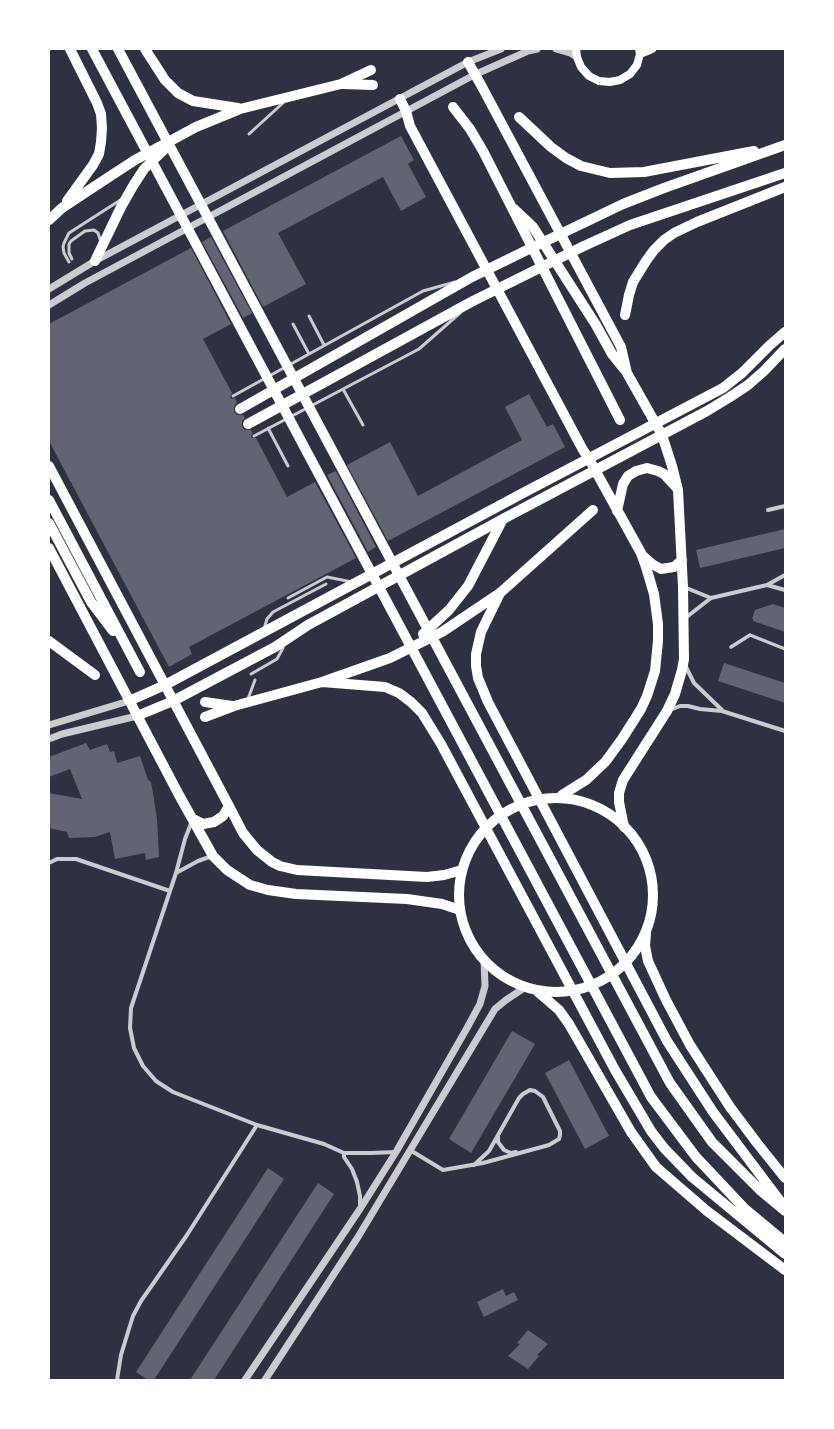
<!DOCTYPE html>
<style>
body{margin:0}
#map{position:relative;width:834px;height:1429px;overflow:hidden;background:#2d3142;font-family:"Titillium Web",sans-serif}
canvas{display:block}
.frame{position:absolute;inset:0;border:50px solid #fff;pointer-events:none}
</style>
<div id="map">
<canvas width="834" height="1429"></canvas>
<div class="frame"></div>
</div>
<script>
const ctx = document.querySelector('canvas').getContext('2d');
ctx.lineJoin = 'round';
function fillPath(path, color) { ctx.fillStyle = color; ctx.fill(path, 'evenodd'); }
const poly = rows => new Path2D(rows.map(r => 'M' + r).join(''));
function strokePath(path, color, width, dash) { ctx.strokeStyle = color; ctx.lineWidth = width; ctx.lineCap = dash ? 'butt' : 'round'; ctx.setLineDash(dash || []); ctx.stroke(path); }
fillPath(poly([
 [401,136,414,160,408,164,426,197,401,211,383,177,278,233,306,284,263,307,223,231],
 [211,237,252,313,243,318,202,242],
 [191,248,231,324,203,339,232,393,230,397,232,399,235,398,237,403,234,406,234,412,237,415,243,415,245,418,242,421,242,427,245,430,251,430,253,433,251,436,252,438,256,438,287,497,315,482,356,558,189,647,192,654,169,667,49,441,49,324],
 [529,394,547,427,553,424,565,447,388,541,347,465,390,442,418,496,522,440,505,407],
 [336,471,376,547,368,552,327,475],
 [785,529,785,548,700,568,696,550],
 [773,604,785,608,785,632,753,621,753,619,752,619,755,610],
 [724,663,785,683,785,703,718,681],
 [86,743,90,750,107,744,110,752,114,751,117,763,140,756,148,780,151,782,153,793,157,819,159,857,146,860,145,853,115,859,110,832,95,837,69,838,67,832,49,828,49,793,82,799,70,769,49,777,49,757],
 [512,1031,535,1044,471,1153,449,1139],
 [569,1060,609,1136,585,1149,545,1073],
 [268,1168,284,1179,154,1380,148,1380,136,1372],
 [318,1183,334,1194,236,1346,214,1380,190,1380],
 [503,1289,506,1296,514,1292,518,1300,484,1317,477,1302],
 [528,1330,548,1344,537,1355,539,1356,528,1369,508,1356,520,1344,517,1343]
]), '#626471');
strokePath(poly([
 [249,134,284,102],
 [72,259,69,253,69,244,71,241,85,231,94,230,98,233,101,242],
 [69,262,64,253,63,247,64,243,69,233,122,199],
 [309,316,324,345],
 [293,324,309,354],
 [343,389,363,425],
 [233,396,423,291,455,282],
 [268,428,288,466],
 [254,436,419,349,460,313],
 [288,598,327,577,352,582],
 [264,629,267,619,273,612,326,584],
 [251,674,277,659,283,648,283,644],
 [248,699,255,680]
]), '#caccd0', 3);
strokePath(poly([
 [731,647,750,635,785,649]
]), '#caccd0', 3.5);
strokePath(poly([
 [768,510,785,506],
 [767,585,785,590],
 [684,587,711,598],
 [684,619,711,598,767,585,785,575],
 [685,665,694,683,722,710],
 [670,710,680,706,688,706,700,709,722,711,785,731],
 [192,821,185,839,176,873,131,1008,130,1028,134,1048,143,1066,156,1081,173,1092,257,1125,324,1144,344,1153,371,1153,396,1152],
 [49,863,57,859,76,859,170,891],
 [176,873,198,861,212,856],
 [498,1135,498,1142,504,1150,511,1153,516,1152],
 [410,1150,443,1170,483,1163,549,1145,559,1139,560,1135,560,1131,543,1097,535,1091,530,1090,523,1094,519,1098,489,1151,474,1165],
 [344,1153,344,1157,352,1169,357,1182,360,1196,360,1207],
 [117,1380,121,1355,128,1332,133,1316,141,1301,187,1235,257,1125]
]), '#caccd0', 4);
strokePath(poly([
 [556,49,570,53,577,57],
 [49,289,95,261,468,62,501,49],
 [49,305,85,283,474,75,528,51,537,49],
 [49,725,129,701],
 [49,739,62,734,137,716],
 [245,1380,360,1209,396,1152,467,1028,480,1004,485,986,484,960],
 [265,1380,358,1237,495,1009,506,1000,524,988]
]), '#caccd0', 7);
strokePath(poly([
 [576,49,577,57,581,67,589,76,599,81,610,82,620,80,630,74,637,65,640,54,639,49],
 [640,54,652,49]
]), '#fff', 8);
strokePath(poly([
 [468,62,481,85,621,347,627,373,662,435,672,466,678,490,683,587,684,659,682,670,675,694,667,711,623,780,619,793,619,802,624,827],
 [400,99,406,111,410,126,583,450,589,459,641,553,646,567,654,594,658,624,658,641,655,671,647,696,641,709,622,739,606,761,586,780,562,795],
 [514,209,533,227,596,325,612,354,625,370],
 [49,466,229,806,243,833,257,850,272,862,280,866,297,870,427,877,444,875,462,870],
 [617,511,623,484,628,476,636,471,647,468,658,471,664,474,677,488],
 [49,548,179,795,213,856,227,870,250,885,268,890,296,894,407,899,442,904,460,910],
 [643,556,652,564,661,569,674,567,682,560],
 [129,701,165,685,523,493,723,388,742,373,770,345,785,332],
 [137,716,173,701,275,647,308,625,503,519,707,411,730,397,748,385,764,371,785,349],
 [193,819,203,824,214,822,223,816,229,806]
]), '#fff', 10);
strokePath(poly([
 [92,49,651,1097,696,1157,744,1208,785,1242],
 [118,49,670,1083,712,1142,761,1191,785,1211],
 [145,49,165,80,178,93,193,101,238,108],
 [343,84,373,85],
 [453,107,470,129,483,151,620,420],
 [519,117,551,147,566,158,581,166,610,173,644,172,754,151],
 [67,201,93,165,99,154,101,142,102,128,101,114,97,103,70,49],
 [49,220,62,208,115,173,135,160,196,127,240,109,341,84,371,70],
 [95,261,121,207,133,186,144,169,169,145],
 [625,315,629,295,633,282,646,261,654,250,664,240,674,233,697,222,785,187],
 [240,409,472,277,525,251,623,204,664,188,785,145],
 [248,424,473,301,584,246,630,225,785,173],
 [49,500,140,672],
 [49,523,91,602,113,631],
 [500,593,481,632,476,654,476,666,478,678,488,702,667,1041,713,1112,783,1205],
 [423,634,449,610,468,586,503,519],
 [49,641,95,675],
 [322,682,385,687,399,693,411,702,422,713,441,744,615,1070,651,1131,664,1148,692,1177,785,1254],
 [205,702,232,706],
 [205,717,234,706,322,682,390,658,442,632,500,593,593,510],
 '459 895a97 97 0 1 1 194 0a97 97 0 1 1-194 0Z',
 [646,933,645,946,648,961,666,1000,690,1045,730,1107,757,1143,785,1178],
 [538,992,559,1010,569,1024,631,1132,656,1167,707,1211,785,1270]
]), '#fff', 10);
</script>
